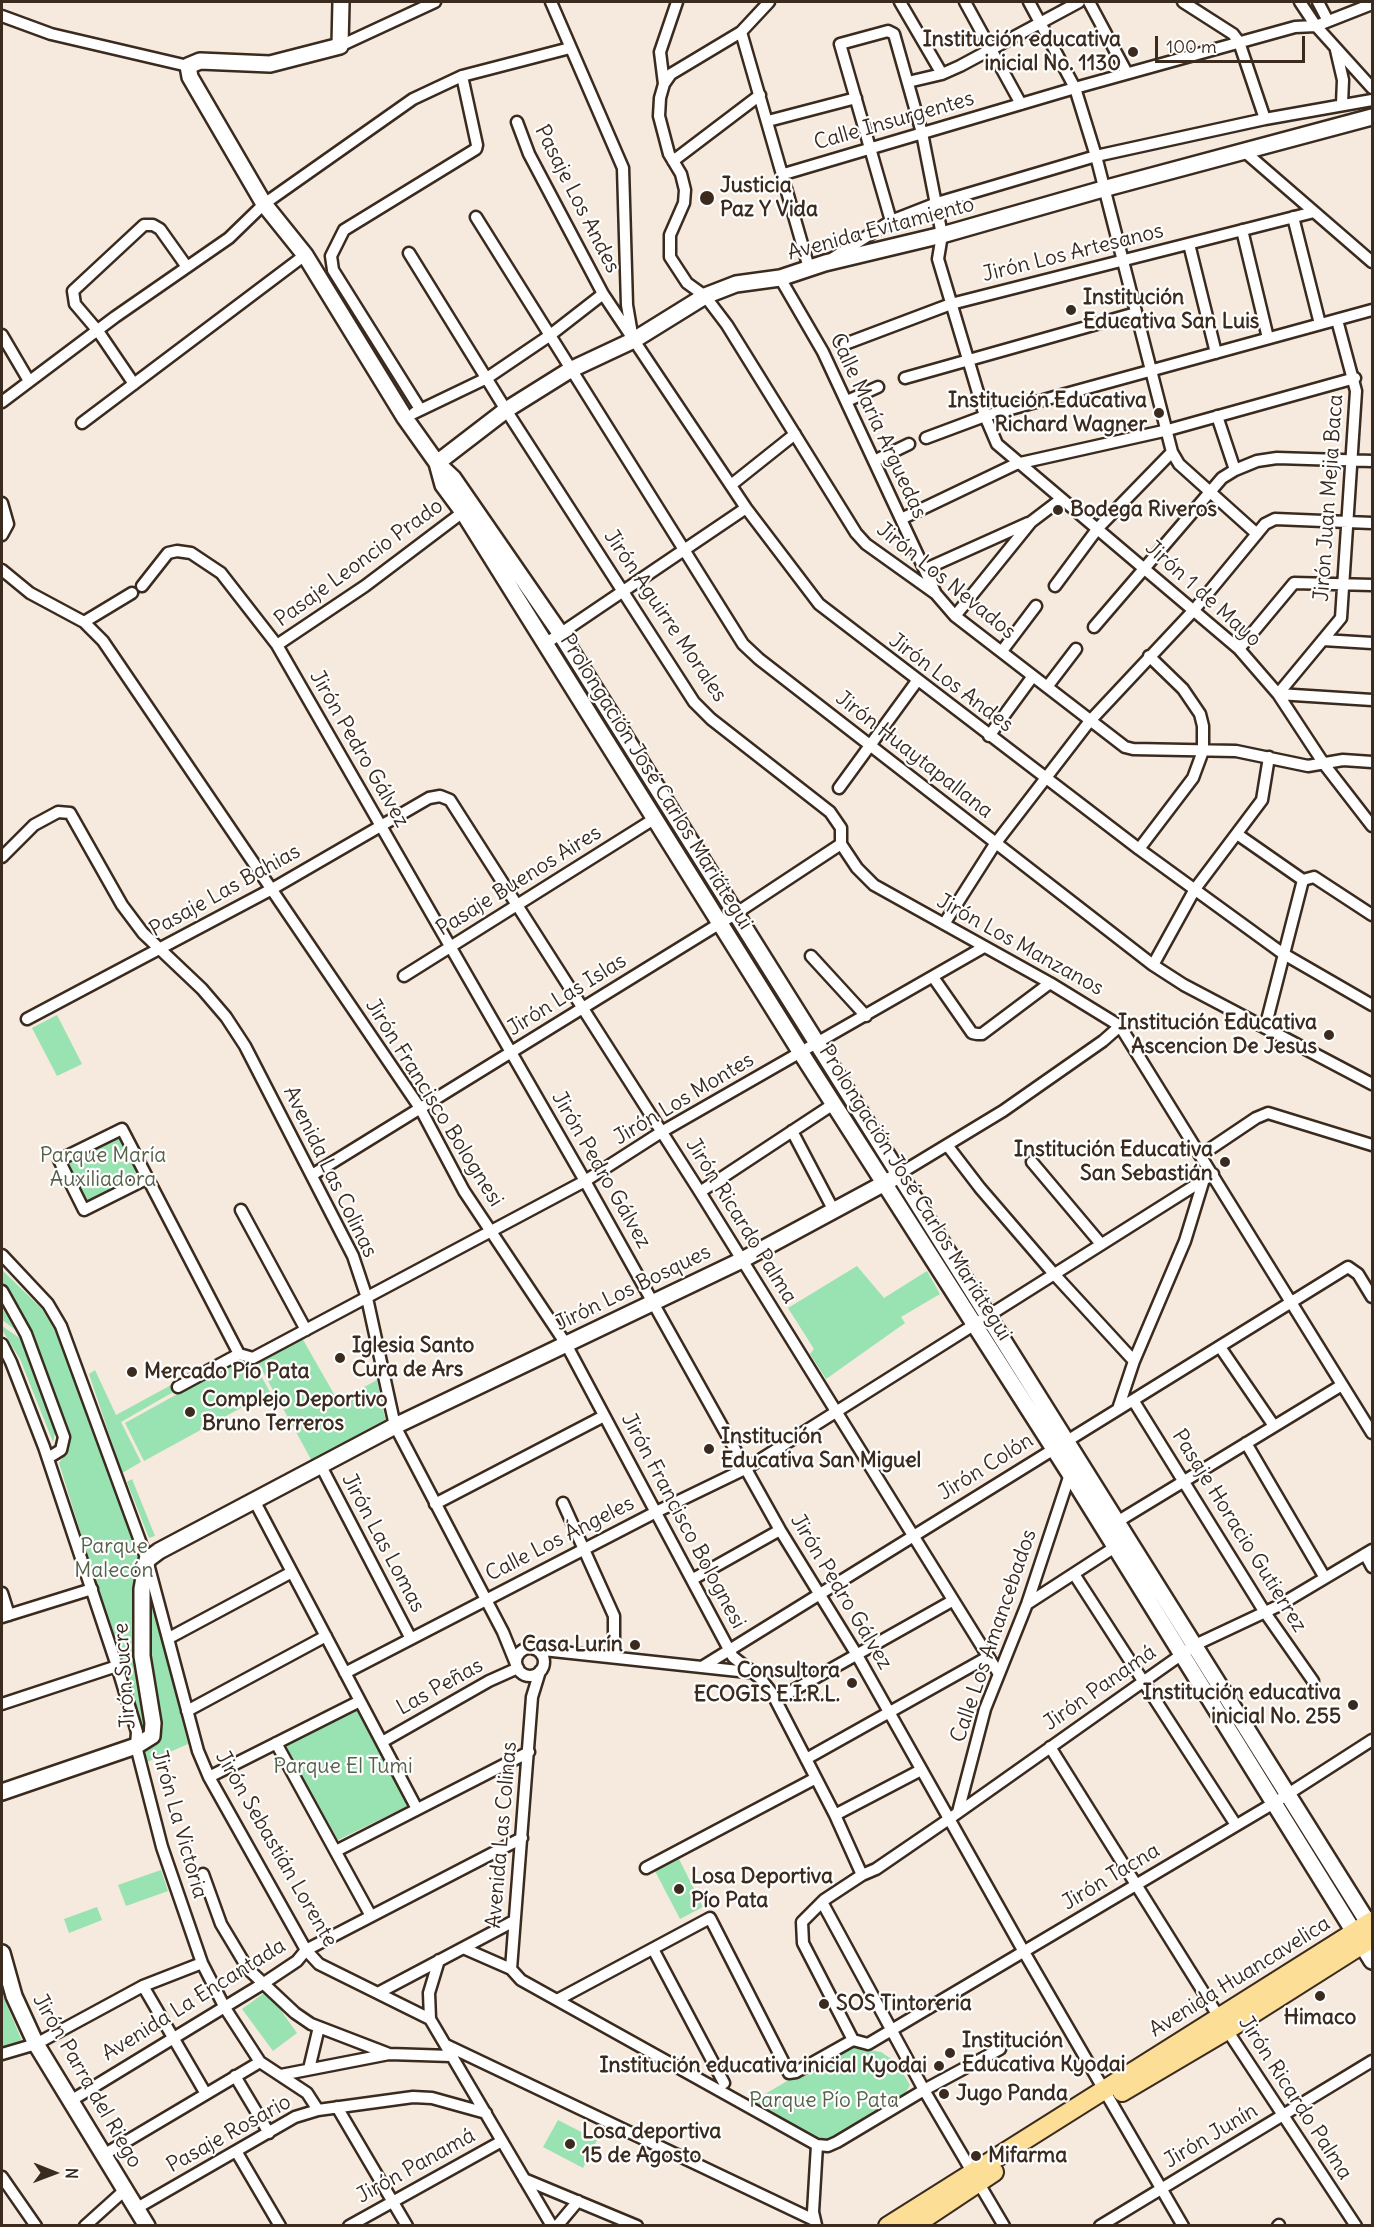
<!DOCTYPE html>
<meta charset="utf-8">
<style>
body{margin:0}
#map{position:relative;width:1374px;height:2227px;overflow:hidden;background:#f5eadd;font-family:Delius,sans-serif}
canvas{display:block}
.frame{position:absolute;inset:0;border:3px solid #3b2a1e;pointer-events:none}
.north{position:absolute;left:24px;top:2143px;width:60px;height:60px;-webkit-text-stroke:4px #fff;paint-order:stroke;rotate:91deg;font-size:16px;font-weight:700;line-height:24px;text-align:center;color:#3b2a1e}
.north::after{content:'';display:block;margin:auto;width:21px;height:27px;background:#3b2a1e;clip-path:polygon(50% 0,100% 100%,50% 72%,0 100%)}
.scale{position:absolute;left:1155px;top:36px;width:150px;height:27px;box-sizing:border-box;border:3px solid #3b2a1e;border-top:0;padding-left:8px;font-size:18px;line-height:21px;white-space:nowrap;color:#3b2a1e;-webkit-text-stroke:4px #fff;paint-order:stroke}
</style>
<div id="map">
<canvas width="1374" height="2227"></canvas>
<div class="frame"></div>
<div class="north">N</div>
<div class="scale">100 m</div>
</div>
<script>
const ctx = document.querySelector('canvas').getContext('2d');
ctx.lineJoin = 'round';
function fillPath(path, color) { ctx.fillStyle = color; ctx.fill(path, 'evenodd'); }
const poly = rows => new Path2D(rows.map(r => 'M' + r).join(''));
function strokePath(path, color, width, dash) { ctx.strokeStyle = color; ctx.lineWidth = width; ctx.lineCap = dash ? 'butt' : 'round'; ctx.setLineDash(dash || []); ctx.stroke(path); }
function label(font, color, halo, rows, align = 'center') {
  ctx.font = font + ' Delius,sans-serif'; ctx.lineWidth = 4.5; ctx.setLineDash([]); ctx.textBaseline = 'middle'; ctx.strokeStyle = halo; ctx.fillStyle = color; for (const [text, x, y, turn = 0] of rows) {
    ctx.save(); ctx.translate(x, y); ctx.rotate((+turn || 0) * Math.PI / 180); ctx.textAlign = isNaN(turn) ? turn : align; if (halo) ctx.strokeText(text, 0, 0); ctx.fillText(text, 0, 0); ctx.restore();
  }
}
fillPath(poly([
 [57,1015,82,1064,57,1076,32,1028],
 [119,1136,139,1174,87,1202,67,1163],
 [857,1266,884,1298,927,1271,940,1294,901,1317,905,1323,826,1379,810,1354,814,1349,788,1308],
 [2,1270,41,1308,64,1344,138,1556,136,1596,137,1677,146,1723,142,1732,59,1463,68,1450,68,1440,40,1356,18,1308,2,1282],
 [2,1300,20,1333,2,1320],
 [2,1326,21,1339,33,1365,56,1430,53,1442,20,1359,2,1330],
 [302,1338,338,1401,377,1380,386,1423,313,1463,257,1361],
 [239,1360,254,1363,270,1392,144,1461,125,1423],
 [95,1370,116,1415,173,1384,175,1391,121,1422,141,1462,122,1473,89,1374],
 [132,1479,155,1536,149,1538,127,1482],
 [149,1610,154,1610,188,1744,145,1763,142,1752,152,1747,160,1738,160,1723,150,1671],
 [358,1708,408,1806,338,1840,284,1745],
 [679,1859,703,1907,680,1919,655,1871],
 [161,1870,168,1891,126,1906,118,1885],
 [97,1907,102,1920,69,1933,64,1919],
 [267,1991,297,2033,273,2051,242,2009],
 [2,1993,22,2041,2,2048],
 [847,2046,881,2052,896,2062,910,2085,905,2094,830,2139,821,2139,805,2133,779,2119,753,2101],
 [558,2120,597,2140,583,2168,543,2147]
]), '#99e2b1');
const street = poly([
 [551,2,623,168,627,305,632,334],
 [769,2,741,32,671,74,664,84,660,98,659,116,669,154,681,174,685,190,684,203,670,235,670,257,687,283,705,296,727,325,856,533,866,544,936,594,955,616,1125,747,1133,749,1236,751,1308,766,1343,760,1372,762],
 [900,2,942,74],
 [965,2,1021,104],
 [1029,2,1075,88,1096,156,1172,452,1179,464,1257,534],
 [1089,2,1127,73],
 [1183,2,1233,34,1239,42,1265,119],
 [1300,2,1316,26,1372,88],
 [1318,2,1328,21],
 [2,16,51,34,188,66],
 [741,32,809,268],
 [340,46,435,2],
 [1336,50,1343,80,1342,104],
 [908,82,942,74,960,66,1079,2],
 [664,84,660,52,677,2],
 [768,121,856,98],
 [517,122,529,154,603,294,746,508,819,604,1139,849,1282,953,1372,1005],
 [1245,152,1372,262],
 [673,161,760,95],
 [784,174,1075,88,1295,27,1316,26,1372,4],
 [476,217,743,644,759,659,1153,965,1184,985,1372,1084],
 [1293,217,1320,324],
 [891,221,840,44,888,31,894,34,922,133,942,235,938,259,985,416,997,444,1239,649,1278,694,1324,764,1372,826],
 [1242,230,1268,338],
 [1189,244,1216,353],
 [409,253,506,410,694,702,711,719,830,812,841,828,841,844],
 [833,258,891,221,937,203,1096,156,1265,119,1372,100],
 [780,278,823,352,935,592],
 [2,335,29,381],
 [845,344,951,304,1314,212],
 [905,378,1136,313],
 [134,384,98,331,75,304,73,291,144,225,153,225,160,229,187,267],
 [847,401,878,387],
 [2,402,115,317,229,238,264,204,413,99,462,76,570,48],
 [420,409,333,270,331,256,344,230,476,149,477,145,462,76],
 [414,413,487,378,549,336,603,294],
 [1217,416,1235,470],
 [82,423,305,255],
 [926,438,985,416,1372,310],
 [874,461,909,444],
 [731,485,795,434],
 [2,503,8,524,2,535],
 [901,519,1016,464,1168,430,1355,378],
 [930,567,1028,523],
 [2,570,30,593,84,622,103,641,420,1108,464,1191,566,1344,733,1657,760,1678,772,1693,835,1815,862,1875],
 [142,586,168,553,177,551,191,553,221,573,277,645,585,1181,780,1530,857,1655,1024,1952,1183,2226],
 [1055,586,1098,528,1172,452],
 [955,616,1031,522,1060,500],
 [84,622,132,593],
 [1094,627,1222,478,1235,470,1257,461,1277,458,1372,461],
 [1323,640,1372,643],
 [545,644,746,508],
 [277,645,365,586,463,512],
 [1239,649,1294,583,1372,585],
 [1002,651,1036,606],
 [1047,687,1076,649],
 [1278,694,1341,618,1356,391,1337,320],
 [1278,694,1372,700],
 [989,736,1033,676],
 [839,788,917,681],
 [1237,834,1303,880],
 [841,844,857,868,874,885,1050,983,1120,1026,1372,1433],
 [1139,849,1193,778,1203,751,1203,726,1200,714,1183,689,1149,656],
 [2,857,34,825,58,812,70,813,122,905,143,933,202,989,226,1017,245,1046,353,1256,367,1298,395,1426,503,1632,516,1664],
 [944,924,995,844,1089,722,1194,610,1265,524,1275,519,1372,523],
 [811,956,866,1016],
 [1153,965,1195,889,1262,800,1269,757],
 [404,976,654,819],
 [933,977,972,1033,977,1034,982,1034,1050,983],
 [27,1019,272,889,429,798,440,796,450,800,700,1192,999,1674],
 [1265,1028,1303,880,1314,877,1372,915],
 [792,1131,834,1211],
 [947,1145,980,1188,1054,1274,1134,1361],
 [1201,1155,1256,1118,1268,1113,1372,1145],
 [1032,1162,1101,1244],
 [899,1174,1003,1111,1103,1041,1120,1026],
 [312,1175,735,914,841,844],
 [148,1178,84,1210,59,1160,122,1129,239,1354],
 [700,1192,835,1103],
 [241,1210,306,1330],
 [2,1255,48,1304,61,1326,147,1560,198,1751,209,1777,306,1950,319,1964,430,2019,552,2226],
 [2,1291,26,1334,64,1437,61,1450,48,1458],
 [2,1344,11,1362,44,1447,117,1666,137,1732,136,1746,162,1847,202,1963,225,2008,260,2062,307,2093,318,2110],
 [1220,1347,1274,1426],
 [178,1387,239,1354,253,1358,585,1181,663,1131,984,947],
 [1133,1400,1264,1611,1313,1681],
 [1118,1409,1134,1361,1185,1241,1204,1179],
 [1246,1443,1325,1578],
 [321,1466,410,1637],
 [255,1502,417,1809],
 [563,1503,614,1616,614,1657],
 [435,1504,604,1416],
 [1112,1525,1342,1385],
 [1372,1550,1278,1606,1195,1645,949,1819,876,1869,862,1875,824,1900,802,1922,803,1943,853,2040,868,2044,1274,1803,1372,1740],
 [1365,1554,1372,1567],
 [1074,1574,1236,1825],
 [693,1579,780,1530],
 [2,1593,9,1615],
 [1027,1604,1115,1547],
 [2,1617,92,1589],
 [169,1638,292,1572],
 '516 1662a14 14 0 1 1 28 0a14 14 0 1 1-28 0Z',
 [534,1649,748,1672],
 [702,1667,1348,1267,1358,1274,1372,1297],
 [345,1673,656,1512,747,1468,1213,1174],
 [776,1700,952,1601],
 [2,1704,117,1666],
 [187,1711,326,1636],
 [382,1742,489,1681,518,1668],
 [276,1743,371,1916],
 [1050,1747,1227,2030,1356,2226],
 [806,1759,986,1658],
 [209,1777,360,1701],
 [958,1812,985,1709,1027,1604,1070,1474],
 [835,1815,921,1770],
 [336,1851,529,1752],
 [646,1868,816,1778],
 [203,1874,221,1924,248,1969,295,2013,311,2024,389,2054],
 [822,1902,924,2090,1004,2226],
 [463,1948,511,1969,521,1980,817,2145,828,2146,837,2142,924,2090,1000,2049],
 [653,1949,724,2083],
 [511,1969,532,1697,540,1671],
 [143,1986,206,2094],
 [378,1993,514,1921],
 [557,2000,710,1918,789,2073,796,2072,853,2040],
 [430,2019,429,1993,439,1960],
 [446,2045,814,2220],
 [2,2054,36,2044,143,1986,202,1963],
 [309,2069,319,2027],
 [281,2075,389,2054,451,2056],
 [235,2076,269,2133],
 [72,2100,264,1983,297,1961,306,1950,522,1838],
 [337,2107,407,2226],
 [236,2151,280,2226],
 [105,2154,260,2062],
 [2,2177,36,2226],
 [524,2179,637,2226],
 [137,2208,295,2117,318,2110,413,2097,432,2098,486,2113],
 [816,2225,813,2212,817,2145],
 [85,2226,126,2189],
 [349,2226,502,2141],
 [557,2226,578,2201],
 [1100,2226,1372,2061],
 [1278,2226,1279,2225]
]);
const secondary = poly([
 [341,2,340,46,270,64,200,61,188,66,190,77,264,204,305,255,405,418,437,463,453,478,560,633,1372,1929],
 [437,463,443,485,463,512,801,1053,1070,1474,1372,1961],
 [437,463,506,410,570,370,634,340,705,296,736,284,780,278,825,263,942,235,1103,189,1372,117],
 [2,1792,136,1746,152,1736,153,1723,142,1656,142,1589,147,1560,159,1551,395,1426,742,1260,894,1178],
 [2,1953,14,1996,36,2044,147,2226]
]);
const highway = poly([
 [1122,2092,1227,2030,1372,1938],
 [888,2226,1372,1921],
 [913,2226,994,2172]
]);
strokePath(street, '#3b2a1e', 15);
strokePath(secondary, '#3b2a1e', 20);
strokePath(highway, '#3b2a1e', 22);
strokePath(street, '#fff', 10);
strokePath(secondary, '#fff', 15);
strokePath(highway, '#fdde96', 18);
for (const [x, y, r, color] of [
 [1133,52,6,"#3b2a1e"],
 [707,198,8,"#3b2a1e"],
 [1071,310,6,"#3b2a1e"],
 [1159,413,6,"#3b2a1e"],
 [1058,510,6,"#3b2a1e"],
 [1329,1035,6,"#3b2a1e"],
 [1225,1162,6,"#3b2a1e"],
 [340,1358,6,"#3b2a1e"],
 [132,1372,6,"#3b2a1e"],
 [190,1412,6,"#3b2a1e"],
 [709,1449,6,"#3b2a1e"],
 [635,1645,6,"#3b2a1e"],
 [852,1683,6,"#3b2a1e"],
 [1353,1705,6,"#3b2a1e"],
 [679,1889,6,"#3b2a1e"],
 [1320,1996,6,"#3b2a1e"],
 [824,2004,6,"#3b2a1e"],
 [950,2053,6,"#3b2a1e"],
 [939,2066,6,"#3b2a1e"],
 [944,2094,6,"#3b2a1e"],
 [570,2144,6,"#3b2a1e"],
 [976,2156,6,"#3b2a1e"]
]) { const dot = new Path2D(); dot.arc(x, y, r, 0, 2 * Math.PI); ctx.fillStyle = color; ctx.fill(dot); strokePath(dot, '#fff', 2); }
label('bold 21px', '#3b2a1e', '#fff', [
 ["Institución educativa",1121,40,"right"],
 ["inicial No. 1130",1121,64,"right"],
 ["Justicia",720,186],
 ["Paz Y Vida",720,210],
 ["Institución",1083,298],
 ["Educativa San Luis",1083,322],
 ["Institución Educativa",1147,401,"right"],
 ["Richard Wagner",1147,425,"right"],
 ["Bodega Riveros",1070,510],
 ["Institución Educativa",1317,1023,"right"],
 ["Ascencion De Jesus",1317,1047,"right"],
 ["Institución Educativa",1213,1150,"right"],
 ["San Sebastián",1213,1174,"right"],
 ["Iglesia Santo",352,1346],
 ["Cura de Ars",352,1370],
 ["Mercado Pío Pata",144,1372],
 ["Complejo Deportivo",202,1400],
 ["Bruno Terreros",202,1424],
 ["Institución",721,1437],
 ["Educativa San Miguel",721,1461],
 ["Casa Lurín",623,1645,"right"],
 ["Consultora",840,1671,"right"],
 ["ECOGIS E.I.R.L.",840,1695,"right"],
 ["Institución educativa",1341,1693,"right"],
 ["inicial No. 255",1341,1717,"right"],
 ["Losa Deportiva",691,1877],
 ["Pío Pata",691,1901],
 ["SOS Tintoreria",836,2004],
 ["Himaco",1320,2018,"center"],
 ["Institución",962,2041],
 ["Educativa Kyodai",962,2065],
 ["Institución educativa inicial Kyodai",927,2066,"right"],
 ["Jugo Panda",956,2094],
 ["Losa deportiva",582,2132],
 ["15 de Agosto",582,2156],
 ["Mifarma",988,2156]
], 'left');
label('21px', '#3b2a1e', '#fff', [
 ["Calle Insurgentes",894,121,-16],
 ["Pasaje Los Andes",577,199,63],
 ["Avenida Evitamiento",881,229,-15],
 ["Jirón Los Artesanos",1073,253,-14],
 ["Calle María Arguedas",878,426,65],
 ["Jirón Juan Mejia Baca",1329,498,-86],
 ["Pasaje Leoncio Prado",359,563,-36],
 ["Jirón Los Nevados",946,581,39],
 ["Jirón 1 de Mayo",1203,594,42],
 ["Jirón Aguirre Morales",665,616,56],
 ["Jirón Los Andes",951,683,37],
 ["Jirón Pedro Gálvez",359,749,60],
 ["Jirón Huaytapallana",914,755,38],
 ["Prolongación José Carlos Mariátegui",656,782,58],
 ["Pasaje Buenos Aires",519,881,-32],
 ["Pasaje Las Bahias",225,891,-29],
 ["Jirón Los Manzanos",1020,945,29],
 ["Jirón Las Islas",567,995,-32],
 ["Jirón Los Montes",684,1099,-31],
 ["Jirón Francisco Bolognesi",434,1103,58],
 ["Jirón Pedro Gálvez",601,1170,60],
 ["Avenida Las Colinas",330,1172,64],
 ["Prolongación José Carlos Mariátegui",915,1193,58],
 ["Jirón Ricardo Palma",741,1221,58],
 ["Jirón Los Bosques",633,1288,-26],
 ["Jirón Colón",986,1467,-32],
 ["Jirón Francisco Bolognesi",683,1521,62],
 ["Pasaje Horacio Gutierrez",1239,1531,58],
 ["Calle Los Ángeles",560,1539,-27],
 ["Jirón Las Lomas",383,1543,62],
 ["Jirón Pedro Gálvez",841,1592,59],
 ["Calle Los Amancebados",994,1636,-71],
 ["Jirón Sucre",125,1676,-94],
 ["Las Peñas",440,1687,-29],
 ["Jirón Panamá",1100,1688,-35],
 ["Jirón La Victoria",179,1824,74],
 ["Avenida Las Colinas",502,1835,-85],
 ["Jirón Sebastián Lorente",276,1849,60],
 ["Jirón Tacna",1111,1877,-31],
 ["Avenida Huancavelica",1240,1977,-32],
 ["Avenida La Encantada",194,2000,-32],
 ["Jirón Parra del Riego",87,2081,60],
 ["Jirón Ricardo Palma",1295,2098,57],
 ["Pasaje Rosario",229,2134,-29],
 ["Jirón Junín",1211,2136,-31],
 ["Jirón Panamá",416,2166,-29]
]);
label('21px', '#57614a', '#fff', [
 ["Parque María",103,1156],
 ["Auxiliadora",103,1180],
 ["Parque",114,1547],
 ["Malecón",114,1571],
 ["Parque El Tumi",343,1767],
 ["Parque Pío Pata",824,2101]
]);
</script>
